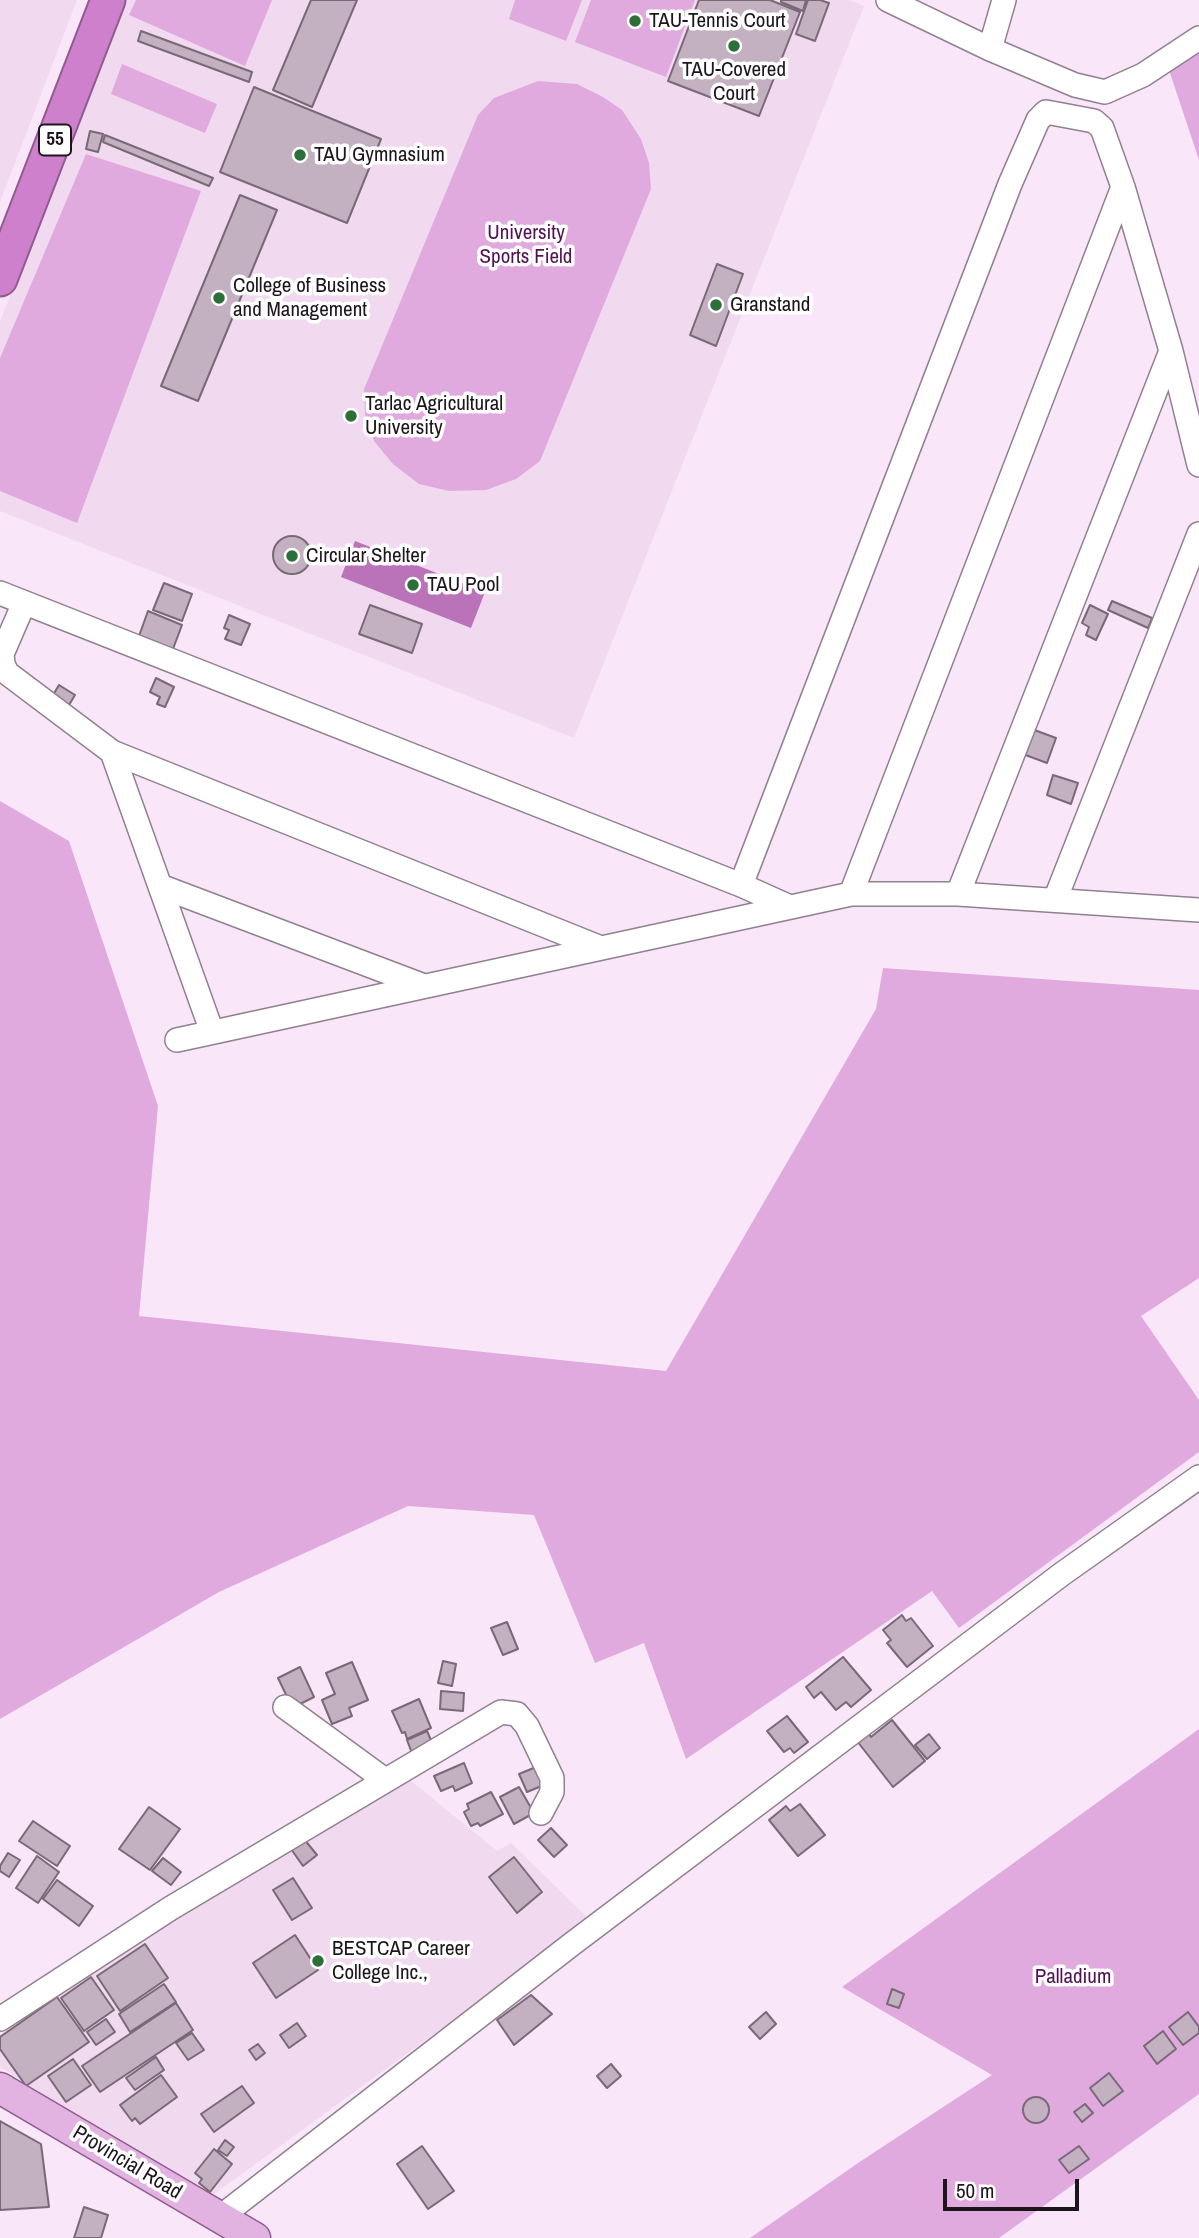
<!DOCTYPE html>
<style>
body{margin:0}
#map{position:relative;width:1199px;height:2238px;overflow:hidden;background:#f9e6f8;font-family:"Archivo Narrow",sans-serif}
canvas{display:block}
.scale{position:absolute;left:943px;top:2179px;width:136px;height:32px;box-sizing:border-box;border:4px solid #1c151b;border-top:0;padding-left:9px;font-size:21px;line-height:24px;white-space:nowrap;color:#1c151b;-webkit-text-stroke:5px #fff;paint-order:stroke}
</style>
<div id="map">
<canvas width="1199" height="2238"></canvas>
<div class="scale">50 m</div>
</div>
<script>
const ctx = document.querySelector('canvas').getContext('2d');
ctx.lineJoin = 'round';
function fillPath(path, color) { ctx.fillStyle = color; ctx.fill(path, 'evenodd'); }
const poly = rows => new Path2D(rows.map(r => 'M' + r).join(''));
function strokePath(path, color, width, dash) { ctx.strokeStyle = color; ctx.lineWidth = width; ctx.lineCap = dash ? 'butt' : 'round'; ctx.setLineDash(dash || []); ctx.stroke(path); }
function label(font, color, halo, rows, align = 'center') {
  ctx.font = font + ' "Archivo Narrow",sans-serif'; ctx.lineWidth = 7; ctx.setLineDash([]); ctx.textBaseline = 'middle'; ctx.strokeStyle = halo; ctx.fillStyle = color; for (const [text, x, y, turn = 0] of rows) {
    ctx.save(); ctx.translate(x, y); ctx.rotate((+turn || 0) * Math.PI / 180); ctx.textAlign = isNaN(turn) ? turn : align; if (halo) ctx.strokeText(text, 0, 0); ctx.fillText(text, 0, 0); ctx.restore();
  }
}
fillPath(poly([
 [0,0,77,0,0,202],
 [123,0,849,0,864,6,574,738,0,511,0,322],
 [405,1776,497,1851,511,1843,590,1920,209,2198,0,2067,0,2038,148,1928]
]), '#f1d9f0');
fillPath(poly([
 [136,0,272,0,245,66,129,15],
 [515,0,582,0,566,41,509,19],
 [591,0,695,0,666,77,575,42],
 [1199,47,1199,160,1168,67],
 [122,64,217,104,205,133,111,94],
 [538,81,577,84,603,97,622,110,641,139,649,163,651,189,540,461,516,479,486,490,449,491,419,484,393,464,374,441,365,414,364,389,478,115,494,98],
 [86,154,201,191,77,523,0,491,0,358],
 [0,801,69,841,158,1106,139,1316,666,1371,876,1009,883,968,1199,990,1199,1278,1141,1316,1199,1400,1199,1452,959,1628,932,1591,686,1759,644,1643,595,1663,534,1515,408,1506,219,1592,0,1719],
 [1199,1729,1199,2094,999,2238,750,2238,861,2161,992,2075,842,1987]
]), '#e0aade');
fillPath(poly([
 [355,541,485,592,471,628,341,577]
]), '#ba73b9');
const building = poly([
 [311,0,357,0,312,107,273,90,311,0],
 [699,0,770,0,800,12,759,116,668,81,699,0],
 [781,0,806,0,803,11,781,2,781,0],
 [808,0,820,0,829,3,815,41,796,34,808,0],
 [141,31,252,72,249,82,138,41,141,31],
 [254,87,381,139,347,223,220,172,254,87],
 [90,131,103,134,98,152,86,149,90,131],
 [105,135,213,178,209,186,103,142,105,135],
 [240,195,277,210,198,401,161,386,240,195],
 [717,264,743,274,716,346,690,335,717,264],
 '273 555a19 19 0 1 1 38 0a19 19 0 1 1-38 0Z',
 [164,583,192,594,182,621,153,610,164,583],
 [1112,601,1152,618,1148,628,1108,610,1112,601],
 [370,605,422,624,412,653,359,634,370,605],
 [1090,605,1108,614,1096,640,1086,635,1089,627,1082,623,1090,605],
 [148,611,182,625,173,649,139,636,148,611],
 [229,615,250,624,241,645,225,639,229,630,224,628,229,615],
 [156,678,174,687,165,707,157,704,160,697,150,692,156,678],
 [59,685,75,695,66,710,50,700,59,685],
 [1029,728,1056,738,1047,763,1020,753,1029,728],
 [1053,775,1078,783,1071,804,1047,795,1053,775],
 [902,1615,906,1621,911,1618,933,1646,907,1667,887,1643,891,1640,883,1630,902,1615],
 [507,1622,518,1649,503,1655,491,1628,507,1622],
 [843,1657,871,1690,851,1707,846,1702,836,1710,821,1692,814,1698,806,1687,843,1657],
 [443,1661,456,1664,452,1686,438,1683,443,1661],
 [352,1662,368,1700,349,1708,352,1716,332,1724,322,1700,335,1694,326,1673,352,1662],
 [300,1667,314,1697,298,1705,296,1700,290,1703,278,1678,300,1667],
 [441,1691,464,1693,463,1711,440,1709,441,1691],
 [419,1699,431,1728,407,1739,405,1732,402,1733,392,1711,419,1699],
 [787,1716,808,1742,794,1753,790,1748,784,1752,767,1731,787,1716],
 [892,1720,925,1761,893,1787,857,1741,868,1732,871,1737,892,1720],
 [427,1731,434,1747,413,1756,407,1740,427,1731],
 [929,1734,940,1748,927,1759,915,1745,929,1734],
 [464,1763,472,1783,455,1791,453,1786,441,1791,434,1776,464,1763],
 [536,1767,544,1785,527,1792,519,1774,536,1767],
 [519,1787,534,1813,514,1824,500,1797,519,1787],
 [491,1792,503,1814,480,1826,478,1823,471,1826,464,1812,469,1809,467,1804,491,1792],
 [800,1804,825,1835,798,1856,769,1820,786,1806,790,1811,800,1804],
 [149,1807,180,1829,150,1870,119,1849,149,1807],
 [33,1821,70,1846,57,1866,19,1841,33,1821],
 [551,1828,567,1845,554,1857,538,1840,551,1828],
 [304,1839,317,1855,303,1866,291,1849,304,1839],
 [8,1853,20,1860,9,1877,0,1871,0,1866,8,1853],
 [37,1856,59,1872,38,1903,16,1888,37,1856],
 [514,1857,542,1892,517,1913,489,1877,514,1857],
 [163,1858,181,1872,171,1885,152,1871,163,1858],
 [293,1878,312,1908,292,1920,273,1890,293,1878],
 [57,1880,93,1906,79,1926,43,1899,57,1880],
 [295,1935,318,1970,276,1998,253,1963,295,1935],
 [145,1944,168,1978,120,2011,97,1976,145,1944],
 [91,1977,114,2010,84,2031,61,1998,91,1977],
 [164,1984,176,2002,130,2032,119,2014,164,1984],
 [892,1989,904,1994,899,2008,887,2004,892,1989],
 [531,1995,552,2014,514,2045,497,2020,531,1995],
 [57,1997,89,2042,26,2086,0,2049,0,2037,57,1997],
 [176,2003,193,2030,100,2092,82,2066,176,2003],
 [766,2012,776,2024,760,2039,749,2027,766,2012],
 [1188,2012,1199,2027,1199,2033,1183,2045,1169,2027,1188,2012],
 [106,2019,115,2032,96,2045,87,2032,106,2019],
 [297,2023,306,2036,289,2048,280,2035,297,2023],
 [1163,2031,1176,2049,1157,2064,1144,2046,1163,2031],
 [192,2033,204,2050,188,2060,176,2043,192,2033],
 [258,2044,265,2053,256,2060,249,2050,258,2044],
 [156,2057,164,2070,135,2090,126,2078,156,2057],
 [73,2059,91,2085,66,2102,48,2076,73,2059],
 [611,2064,621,2076,607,2088,597,2076,611,2064],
 [1109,2073,1123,2091,1103,2106,1090,2088,1109,2073],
 [161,2075,177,2097,140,2124,135,2118,132,2121,120,2105,161,2075],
 [242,2086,254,2103,214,2132,201,2114,242,2086],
 '1023 2110a13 13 0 1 1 26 0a13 13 0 1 1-26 0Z',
 [1085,2104,1093,2113,1082,2122,1074,2112,1085,2104],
 [0,2121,41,2144,49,2207,0,2210,0,2121],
 [225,2140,234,2147,227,2156,218,2150,225,2140],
 [422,2146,454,2191,428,2209,397,2164,422,2146],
 [1079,2146,1089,2159,1069,2173,1059,2160,1079,2146],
 [214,2149,232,2164,210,2192,199,2183,202,2179,195,2173,214,2149],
 [84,2207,108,2215,101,2238,74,2238,84,2207]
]);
fillPath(building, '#c3b1c2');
strokePath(building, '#796978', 2);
const minor = poly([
 [888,0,990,49,1075,85,1105,92,1143,75,1199,38],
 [990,49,1004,0],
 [0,593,741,885,790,907],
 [24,603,2,654,3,664,7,673,112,752,601,948],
 [112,752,212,1032],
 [741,885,1010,184,1038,120,1046,112,1094,121,1102,128,1123,187,1171,351,1199,465],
 [160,886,424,986],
 [851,894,1123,187],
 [958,894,1171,351],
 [1055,900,1199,534],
 [177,1040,851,894,958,894,1199,910],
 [285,1707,385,1780],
 [0,2019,171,1908,501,1712,517,1714,527,1726,552,1778,552,1792,541,1813],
 [219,2218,572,1944,1062,1574,1199,1477]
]);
const major = poly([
 [0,2088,255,2238]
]);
const highway = poly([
 [0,279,108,0]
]);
strokePath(minor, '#918090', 26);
strokePath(major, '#905b8f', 33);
strokePath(highway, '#905b8f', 37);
strokePath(minor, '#fff', 23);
strokePath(major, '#e2b3e1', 30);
strokePath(highway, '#ce80cd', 33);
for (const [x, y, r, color] of [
 [635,21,7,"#2d6f39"],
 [734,46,7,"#2d6f39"],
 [300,155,7,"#2d6f39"],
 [219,298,7,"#2d6f39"],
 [716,305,7,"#2d6f39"],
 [351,416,7,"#2d6f39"],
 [292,556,7,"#2d6f39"],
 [413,585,7,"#2d6f39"],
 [318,1961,7,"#2d6f39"]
]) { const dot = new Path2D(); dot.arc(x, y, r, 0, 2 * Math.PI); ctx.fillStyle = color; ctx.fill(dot); strokePath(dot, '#fff', 2.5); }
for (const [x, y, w] of [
 [55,140,32]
]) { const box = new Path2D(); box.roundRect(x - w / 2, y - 15.5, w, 31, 5); ctx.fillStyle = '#fff'; ctx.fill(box); strokePath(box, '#1c151b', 2); }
label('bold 19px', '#1c151b', null, [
 ["55",55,140]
]);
label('21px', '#1c151b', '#fff', [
 ["TAU-Tennis Court",649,21],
 ["TAU-Covered",734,70,"center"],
 ["Court",734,94,"center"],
 ["TAU Gymnasium",314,155],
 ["College of Business",233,286],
 ["and Management",233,310],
 ["Granstand",730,305],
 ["Tarlac Agricultural",365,404],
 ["University",365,428],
 ["Circular Shelter",306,556],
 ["TAU Pool",427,585],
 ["BESTCAP Career",332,1949],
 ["College Inc.,",332,1973]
], 'left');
label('21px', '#531154', '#fff', [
 ["University",526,233],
 ["Sports Field",526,257],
 ["Palladium",1073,1977]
]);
label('21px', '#1c151b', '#fff', [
 ["Provincial Road",127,2163,31]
]);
</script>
